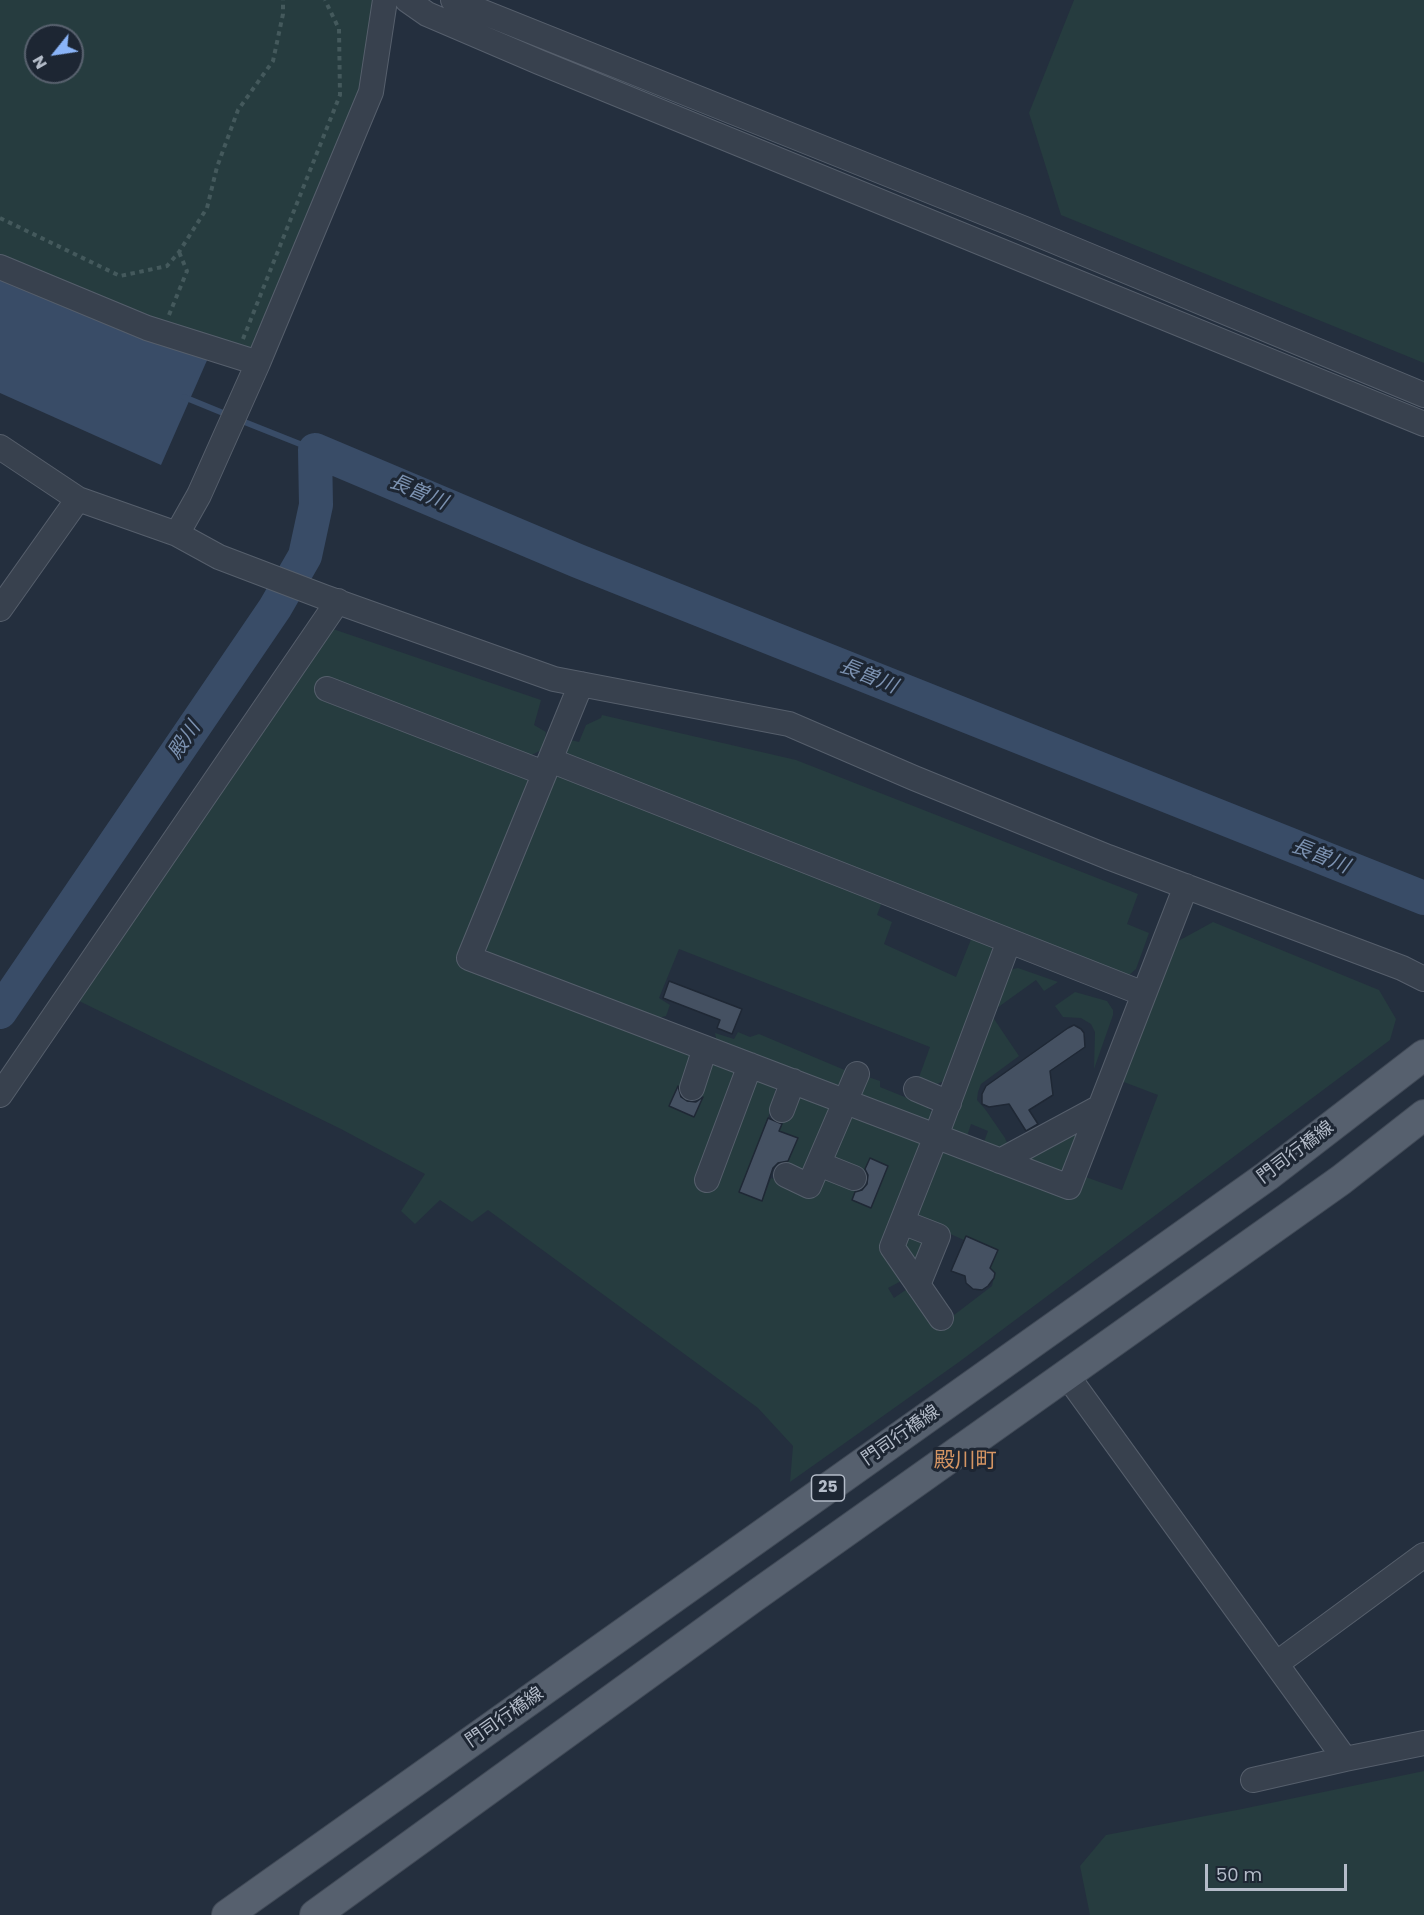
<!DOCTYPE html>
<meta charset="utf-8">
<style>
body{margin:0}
#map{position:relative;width:1424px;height:1915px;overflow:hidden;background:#242f3e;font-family:Poppins,sans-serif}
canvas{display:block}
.north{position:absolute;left:24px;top:24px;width:60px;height:60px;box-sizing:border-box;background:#1d2633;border:2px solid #59626f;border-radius:50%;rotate:240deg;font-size:16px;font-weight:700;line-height:24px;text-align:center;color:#b4bcc9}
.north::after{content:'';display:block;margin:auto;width:21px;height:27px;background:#8ab4f8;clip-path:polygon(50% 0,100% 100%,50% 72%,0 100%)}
.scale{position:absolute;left:1205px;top:1864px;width:142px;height:27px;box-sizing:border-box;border:3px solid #b4bcc9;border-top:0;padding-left:8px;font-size:18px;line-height:21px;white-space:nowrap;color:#b4bcc9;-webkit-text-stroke:4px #1d2633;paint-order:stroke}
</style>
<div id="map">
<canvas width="1424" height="1915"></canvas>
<div class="north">N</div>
<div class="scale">50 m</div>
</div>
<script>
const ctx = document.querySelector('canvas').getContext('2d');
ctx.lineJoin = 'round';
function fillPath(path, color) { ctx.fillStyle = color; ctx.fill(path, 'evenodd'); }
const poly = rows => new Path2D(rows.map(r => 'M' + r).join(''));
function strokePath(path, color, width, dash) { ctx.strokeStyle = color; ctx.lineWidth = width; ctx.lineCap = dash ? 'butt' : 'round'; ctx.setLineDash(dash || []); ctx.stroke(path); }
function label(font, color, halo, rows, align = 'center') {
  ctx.font = font + ' Poppins,"Noto Sans JP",sans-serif'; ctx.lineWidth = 6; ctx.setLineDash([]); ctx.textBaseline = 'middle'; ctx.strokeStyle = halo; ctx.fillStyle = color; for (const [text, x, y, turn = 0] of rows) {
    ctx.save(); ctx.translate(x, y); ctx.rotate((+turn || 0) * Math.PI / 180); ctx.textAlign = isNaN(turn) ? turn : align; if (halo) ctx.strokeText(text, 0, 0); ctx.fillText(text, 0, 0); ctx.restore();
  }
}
fillPath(poly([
 [0,0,385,0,371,92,258,363,0,267],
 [36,36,72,36,72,72,36,72],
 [1074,0,1424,0,1424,363,1061,215,1029,113],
 [333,629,541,700,534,725,546,732,543,749,528,757,330,677,320,684,319,699,528,780,458,962,689,1047,694,1058,684,1089,678,1086,670,1105,693,1117,702,1097,697,1094,707,1064,720,1061,729,1064,750,1087,758,1080,774,1086,776,1094,768,1118,739,1192,762,1201,771,1178,814,1195,822,1183,828,1178,858,1185,852,1200,871,1207,888,1166,870,1158,863,1174,836,1158,835,1152,851,1116,919,1140,921,1152,884,1248,903,1280,888,1288,894,1298,910,1287,937,1328,992,1286,995,1273,990,1268,998,1250,966,1236,964,1240,907,1215,938,1151,948,1150,1067,1194,1080,1175,1122,1190,1158,1095,1116,1079,1171,945,1213,922,1379,990,1396,1019,1390,1040,959,1362,790,1482,793,1446,758,1408,488,1210,472,1222,440,1200,415,1224,401,1211,425,1174,341,1129,77,1000],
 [602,715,796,760,1138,894,1127,924,1149,933,1136,969,1129,975,1119,976,562,756,563,738,579,742,586,725,601,718],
 [558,774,882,902,877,915,892,922,884,944,956,977,972,937,990,945,993,951,948,1079,933,1086,918,1080,930,1047,679,949,659,998,670,1005,666,1016,658,1018,494,957,488,952,485,946,546,781],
 [1018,968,1058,982,1044,991,1036,980,990,1013,1019,1056,981,1084,978,1092,977,1100,985,1109,1005,1138,1007,1143,999,1150,994,1151,982,1147,988,1131,971,1124,966,1139,955,1135,951,1130,948,1124,948,1118,1004,976,1009,970],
 [1075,992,1107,1001,1113,1010,1113,1015,1094,1069,1095,1032,1091,1024,1081,1018,1063,1017,1055,1006],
 [738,1032,750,1037,759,1034,847,1071,844,1081,832,1088,717,1043,715,1033,734,1039],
 [865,1076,880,1081,880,1087,927,1106,933,1114,930,1120,927,1122,863,1096,861,1086],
 [805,1092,830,1106,805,1171,787,1164,797,1138,779,1131,795,1096],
 [1072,1132,1078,1135,1069,1169,1060,1175,1029,1159],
 [905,1228,925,1239,920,1267,903,1252],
 [1424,1771,1424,1915,1090,1915,1080,1866,1106,1835,1242,1809]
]), '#263c3f');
fillPath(poly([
 [0,267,212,349,161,465,0,393]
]), '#394c67');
strokePath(poly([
 [184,397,228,415],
 [237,419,315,450]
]), '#394c67', 6);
strokePath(poly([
 [0,1012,275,608,305,556,316,505,315,450,578,561,1424,898]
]), '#394c67', 34);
const building = poly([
 [669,981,742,1009,732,1034,717,1028,720,1020,663,998,669,981],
 [1074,1025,1081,1029,1084,1033,1085,1047,1050,1071,1053,1095,1029,1110,1038,1124,1026,1131,1009,1104,989,1107,982,1104,982,1094,986,1086,1068,1028,1074,1025],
 [678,1086,681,1097,687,1101,696,1102,703,1097,694,1117,669,1106,678,1086],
 [768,1118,782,1124,779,1131,798,1138,788,1161,778,1163,773,1168,762,1201,739,1192,768,1118],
 [870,1158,888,1166,871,1208,852,1200,855,1192,862,1190,867,1184,868,1175,865,1169,870,1158],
 [966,1236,998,1250,990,1268,995,1273,994,1278,988,1286,982,1290,973,1289,966,1283,965,1276,951,1271,966,1236]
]);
fillPath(building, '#455162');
strokePath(building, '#1f2835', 1.5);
const minor = poly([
 [407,0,427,14,539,62,1424,424],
 [453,0,1025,229,1424,395],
 [0,267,147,328,258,363],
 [0,447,78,499,177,534,219,557,324,597,554,679,789,724,914,778,1108,857,1402,968,1424,979],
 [177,534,199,495,258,363,371,92,385,0],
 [0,609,78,499],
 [581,684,469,958,1069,1187,1186,886],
 [327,689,544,773],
 [550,760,1144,994],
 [692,1088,705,1048],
 [916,1089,949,1103],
 [0,1095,338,601],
 [782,1110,793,1081],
 [1000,1161,1100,1107],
 [819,1164,854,1178],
 [786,1175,809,1186,857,1074],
 [707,1180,750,1065],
 [902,1222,938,1236,918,1285],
 [941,1318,892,1247,936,1136,1009,941],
 [1066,1374,1345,1759,1424,1743],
 [1276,1664,1424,1555],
 [1253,1780,1345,1759]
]);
const major = poly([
 [227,1915,1267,1176,1424,1055],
 [315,1915,752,1598,1341,1180,1424,1115]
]);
strokePath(minor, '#565f6c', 26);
strokePath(major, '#414a57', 32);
strokePath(poly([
 [0,218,120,276,167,266,179,252,207,208,217,167,238,110,273,61,283,14,283,0],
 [169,315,187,271,179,252],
 [243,339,340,95,339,29,325,0]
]), '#44595c', 4, [4.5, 4.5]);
strokePath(minor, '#38414e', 24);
strokePath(major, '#56606e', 30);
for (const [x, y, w] of [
 [828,1488,33]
]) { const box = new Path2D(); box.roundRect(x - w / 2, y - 13, w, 26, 4.5); ctx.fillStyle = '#1d2633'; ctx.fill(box); strokePath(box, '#b4bcc9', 1.5); }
label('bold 16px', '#b4bcc9', null, [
 ["25",828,1488]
]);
label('18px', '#b4bcc9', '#1d2633', [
 ["門司行橋線",1296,1153,-37],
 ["門司行橋線",901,1436,-35],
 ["門司行橋線",505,1718,-35]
]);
label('italic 20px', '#7c92b1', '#1d2633', [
 ["長曽川",418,493,23],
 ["長曽川",868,677,22],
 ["殿川",185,741,-56],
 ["長曽川",1320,857,22]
]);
label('21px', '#d59563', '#1d2633', [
 ["殿川町",965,1462]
]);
</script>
